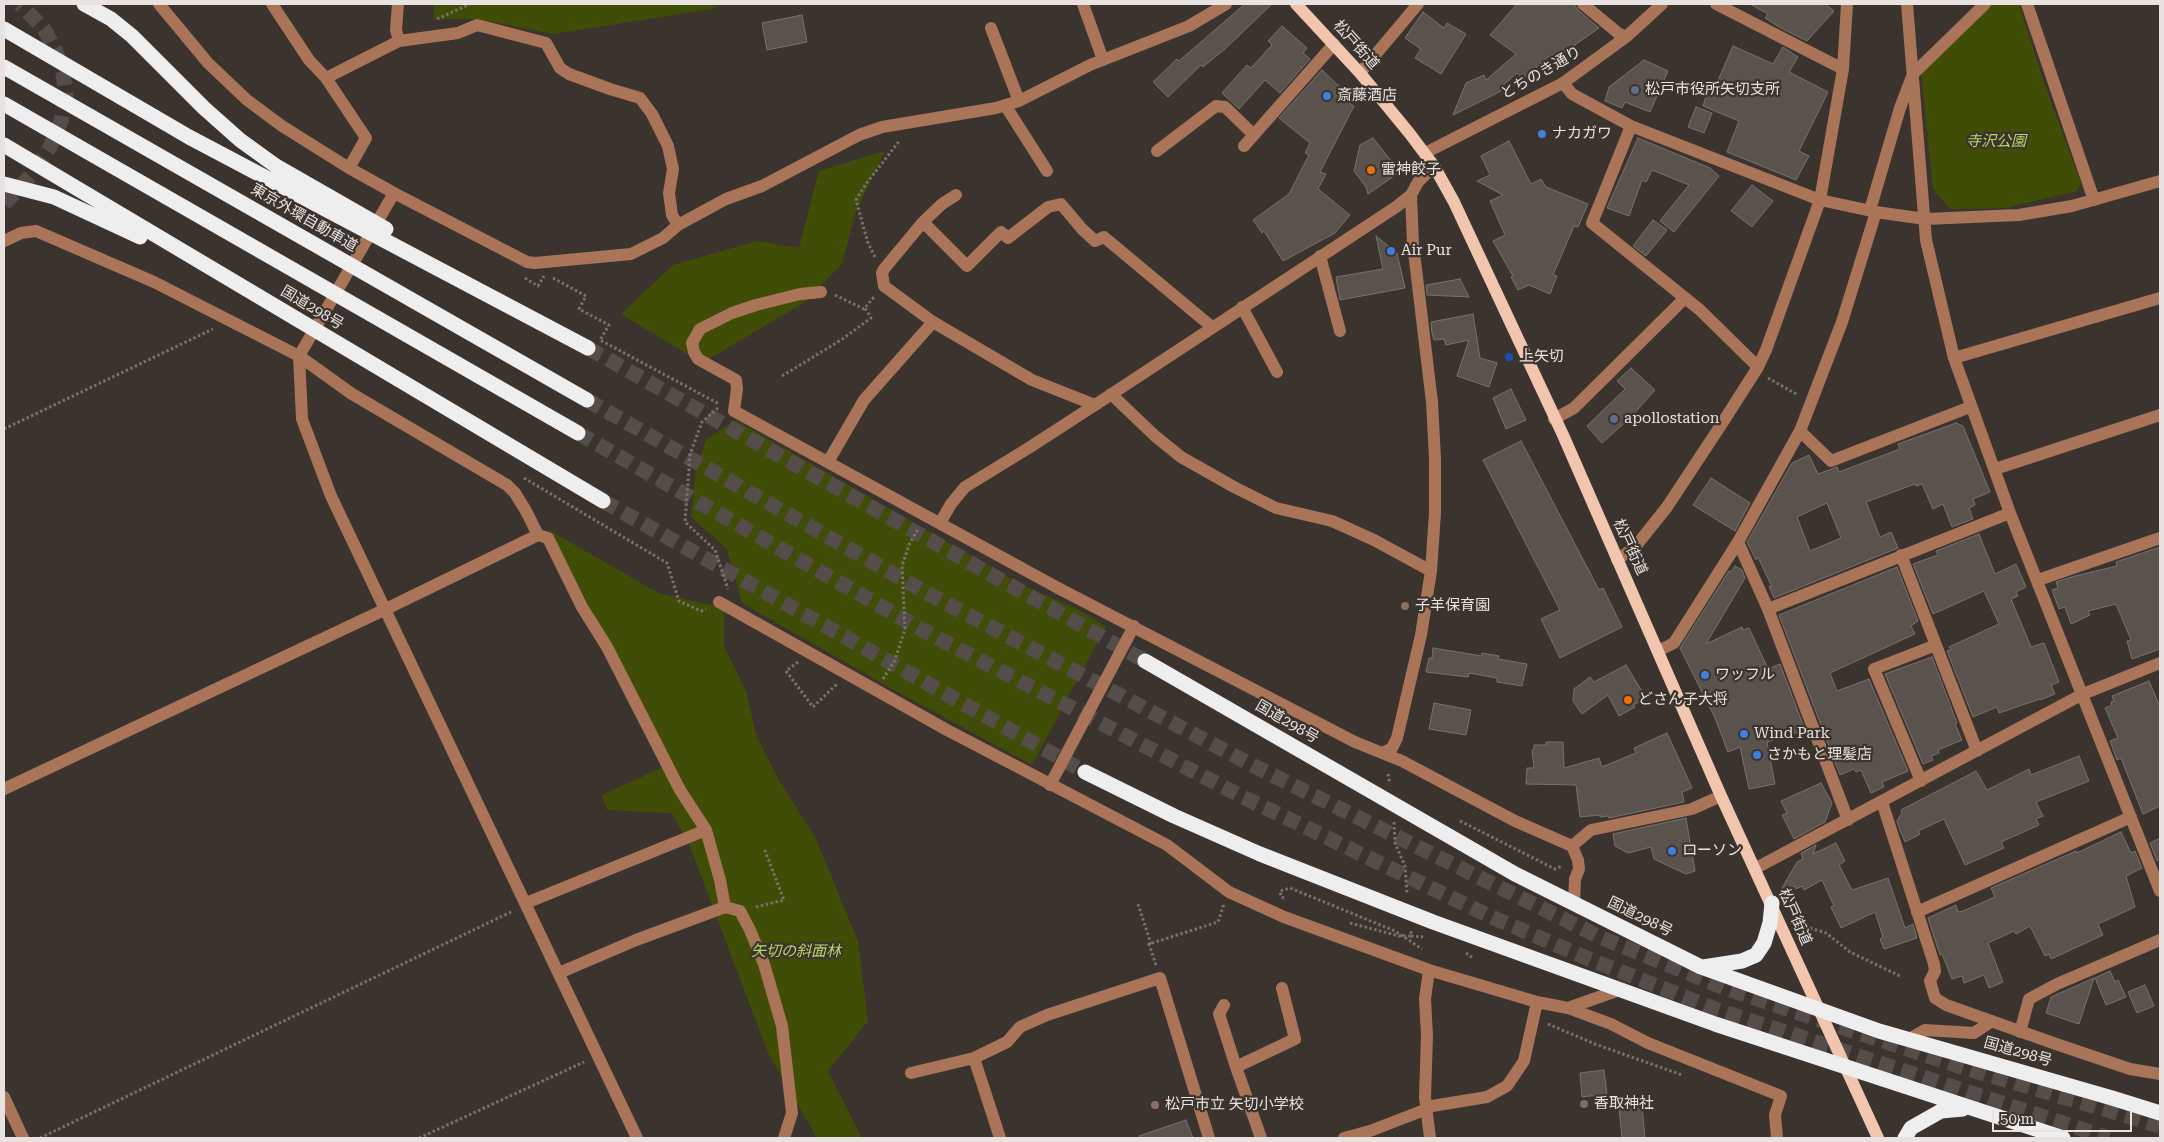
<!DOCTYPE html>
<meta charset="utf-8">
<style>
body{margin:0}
#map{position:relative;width:2164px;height:1142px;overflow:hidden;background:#3b332e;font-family:"Roboto Serif",serif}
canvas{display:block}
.frame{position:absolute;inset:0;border:5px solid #e8e3e0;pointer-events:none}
.scale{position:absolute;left:1992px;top:1110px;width:140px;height:22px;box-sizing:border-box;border:2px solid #e8e3e0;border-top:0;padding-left:6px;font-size:15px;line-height:18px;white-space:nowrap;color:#e8e3e0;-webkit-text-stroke:4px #3b332e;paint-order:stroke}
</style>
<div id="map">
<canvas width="2164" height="1142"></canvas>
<div class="frame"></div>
<div class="scale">50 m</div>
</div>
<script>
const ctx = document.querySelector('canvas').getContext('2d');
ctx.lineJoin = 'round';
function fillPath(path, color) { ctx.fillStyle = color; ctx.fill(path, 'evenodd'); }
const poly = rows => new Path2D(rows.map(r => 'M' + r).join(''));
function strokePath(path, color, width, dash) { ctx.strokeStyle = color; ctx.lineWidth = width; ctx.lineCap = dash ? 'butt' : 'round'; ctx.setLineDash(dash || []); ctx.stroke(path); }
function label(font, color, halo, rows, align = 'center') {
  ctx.font = font + ' "Roboto Serif","Noto Sans JP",serif'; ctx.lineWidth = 4.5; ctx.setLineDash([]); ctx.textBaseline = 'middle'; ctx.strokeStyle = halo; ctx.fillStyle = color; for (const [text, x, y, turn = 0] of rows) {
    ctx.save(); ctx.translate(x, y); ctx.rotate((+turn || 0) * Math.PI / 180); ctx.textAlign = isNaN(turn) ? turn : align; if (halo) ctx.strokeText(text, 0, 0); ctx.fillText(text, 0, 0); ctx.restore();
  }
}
fillPath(poly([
 [434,4,712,4,718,8,553,34,477,19,434,19],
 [1989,4,2019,4,2043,80,2081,183,2077,191,2005,208,1950,209,1933,189,1921,72],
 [885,151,855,213,842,264,805,302,702,363,621,314,673,265,757,241,799,248,819,171],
 [735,420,1024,586,1075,608,1106,626,1032,765,887,686,742,603,727,549,691,517,696,471,706,440],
 [549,530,658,593,724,608,724,646,746,691,756,735,780,782,815,837,858,941,868,1021,828,1071,862,1138,817,1138,769,1055,687,839,671,813,607,810,602,795,672,763]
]), '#404d07');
const building = poly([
 [1245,4,1272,4,1226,48,1203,67,1201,65,1168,97,1153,82,1177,59,1179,61,1245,4],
 [1517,4,1574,4,1578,10,1599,28,1552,61,1549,56,1523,79,1517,73,1500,88,1501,91,1453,115,1466,83,1484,75,1486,80,1516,54,1490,35,1517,4],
 [1750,4,1825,4,1834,11,1807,41,1779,27,1765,18,1768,14,1750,4],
 [1423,12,1444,28,1447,23,1466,34,1441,74,1415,58,1421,49,1405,38,1423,12],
 [802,15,807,42,767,50,762,23,802,15],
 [1282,26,1307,48,1303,53,1310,59,1280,93,1265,80,1239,109,1222,93,1247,65,1251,68,1272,45,1268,41,1282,26],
 [1733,46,1773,64,1783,47,1798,57,1789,72,1828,92,1799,151,1809,156,1796,180,1727,152,1739,121,1703,106,1710,84,1716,85,1733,46],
 [1644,60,1668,71,1650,112,1625,102,1622,108,1605,101,1609,87,1644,60],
 [1322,70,1340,87,1334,93,1354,106,1320,172,1326,174,1318,189,1350,215,1335,233,1283,261,1264,231,1262,233,1253,220,1289,194,1309,155,1305,153,1310,143,1279,118,1322,70],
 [1696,107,1712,113,1704,133,1688,127,1696,107],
 [1373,138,1400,172,1368,194,1366,187,1354,171,1360,145,1373,138],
 [1638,138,1710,168,1719,176,1674,232,1660,221,1689,185,1652,170,1646,182,1642,180,1629,216,1607,208,1638,138],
 [1509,141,1531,184,1541,179,1546,187,1588,204,1578,227,1574,226,1553,275,1557,276,1550,294,1529,285,1518,290,1511,277,1513,276,1493,241,1505,235,1490,201,1503,195,1477,181,1490,175,1481,156,1509,141],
 [1752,185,1773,201,1752,227,1731,211,1752,185],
 [1653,220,1667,230,1646,256,1633,246,1653,220],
 [1376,236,1397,253,1405,288,1340,300,1336,277,1383,269,1376,236],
 [1460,279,1469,297,1427,295,1426,285,1460,279],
 [1473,314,1480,358,1497,363,1489,387,1457,376,1469,340,1446,345,1444,339,1434,340,1432,333,1431,322,1473,314],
 [1631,368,1655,390,1631,417,1602,443,1587,426,1625,389,1617,381,1631,368],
 [1511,389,1526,420,1506,429,1493,398,1511,389],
 [1956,423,1963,426,1990,492,1973,499,1975,505,1969,508,1973,519,1952,527,1943,504,1933,509,1922,484,1916,486,1915,484,1866,502,1880,537,1891,532,1898,548,1774,598,1769,586,1772,587,1758,557,1756,560,1747,542,1792,463,1809,455,1818,474,1837,467,1839,472,1900,449,1898,444,1956,423],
 [1827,503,1841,538,1810,551,1797,517,1827,503],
 [1521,441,1599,590,1603,588,1622,627,1560,658,1541,619,1560,610,1483,460,1521,441],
 [1711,478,1750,503,1735,531,1693,505,1711,478],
 [1979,534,1995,574,2016,564,2026,587,2016,592,2018,596,2011,599,2031,647,2044,643,2059,682,2051,685,2055,694,2040,700,2040,699,1999,713,1997,707,1973,717,1947,651,1951,650,1949,647,1999,624,1984,591,1933,614,1913,564,1938,555,1936,551,1979,534],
 [2160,547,2160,649,2132,659,2127,641,2131,640,2116,604,2088,611,2090,615,2071,624,2065,607,2059,609,2052,590,2058,588,2056,582,2075,576,2117,566,2116,562,2160,547],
 [1735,566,1742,570,1745,578,1706,644,1742,627,1743,630,1749,628,1768,669,1780,664,1805,730,1767,742,1775,784,1749,789,1740,747,1728,752,1715,718,1680,648,1729,571,1731,572,1735,566],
 [1897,567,1918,621,1911,626,1915,634,1830,673,1837,691,1869,679,1908,771,1882,782,1884,787,1871,793,1861,770,1856,772,1854,769,1840,775,1779,615,1897,567],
 [1433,648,1482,656,1482,653,1499,656,1498,659,1527,664,1522,686,1497,682,1497,678,1469,673,1468,677,1426,672,1429,658,1432,658,1433,648],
 [1932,657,1957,723,1955,724,1962,740,1938,750,1939,753,1931,756,1933,760,1923,764,1885,674,1932,657],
 [1626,665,1646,698,1633,705,1635,707,1619,716,1608,695,1582,714,1573,701,1574,689,1590,677,1594,682,1626,665],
 [2149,681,2160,707,2160,806,2143,814,2121,758,2117,760,2110,741,2118,738,2105,708,2112,705,2111,702,2114,701,2112,696,2149,681],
 [1434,703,1471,710,1466,735,1429,729,1434,703],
 [1667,733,1692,788,1682,792,1684,802,1609,818,1608,816,1600,817,1600,815,1580,817,1576,785,1526,784,1527,768,1534,768,1532,750,1534,749,1534,745,1546,745,1546,742,1563,742,1564,768,1599,758,1602,767,1636,753,1634,748,1667,733],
 [2079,756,2089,781,2036,802,2043,816,2036,819,2039,825,2001,842,2004,848,1988,855,1965,865,1944,819,1918,831,1920,834,1905,842,1901,833,1897,821,1902,813,1901,810,1976,771,1987,790,2029,769,2031,775,2079,756],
 [1821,783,1832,803,1825,822,1794,839,1782,815,1787,813,1781,801,1821,783],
 [1686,818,1695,871,1686,874,1654,859,1651,847,1628,853,1615,846,1613,834,1686,818],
 [2121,832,2131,853,2135,851,2142,868,2126,876,2135,907,2098,924,2103,935,2051,959,2049,954,2045,956,2030,926,2016,934,2014,931,1988,943,2003,982,1989,988,1984,975,1964,983,1962,976,1952,979,1942,954,1940,955,1928,918,1956,905,1958,912,1963,911,1995,897,1991,888,2076,851,2077,853,2121,832],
 [2160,838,2160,859,2157,861,2150,843,2160,838],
 [1836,843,1845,861,1839,865,1852,890,1888,878,1905,928,1913,924,1917,938,1884,949,1880,939,1883,937,1875,912,1841,928,1831,907,1834,906,1822,880,1804,890,1802,886,1796,889,1795,886,1778,895,1797,862,1803,859,1801,853,1816,845,1813,854,1836,843],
 [2110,971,2115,982,2118,980,2126,997,2106,1005,2095,978,2110,971],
 [2094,978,2079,1024,2046,1013,2051,997,2094,978],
 [2145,985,2154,1006,2137,1013,2128,992,2145,985],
 [1604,1070,1607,1094,1582,1097,1580,1073,1604,1070],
 [1642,1106,1645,1138,1622,1138,1619,1108,1642,1106],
 [1186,1120,1193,1138,1139,1138,1139,1136,1186,1120]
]);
fillPath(building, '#5a524c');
strokePath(building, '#7a716c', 1);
strokePath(poly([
 [4,204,33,173,50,147,61,121,66,95,63,73,55,49,44,29,20,4],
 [588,348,1145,661],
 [587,400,936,598,1250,764,1602,938,1727,989,1955,1065,2160,1126],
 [578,433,926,632,1239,795,1487,915,1589,959,1718,1010,2109,1138],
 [603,501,1085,772]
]), '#554d49', 15, [15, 8]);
strokePath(poly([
 [437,19,470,4],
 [875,257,868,243,856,200,866,184,900,140],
 [525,278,538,286,544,276],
 [553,278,586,296,579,309,609,325,600,340,719,404],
 [835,295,864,309,875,296],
 [782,376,841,340,871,318,865,308],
 [1768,378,1798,395],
 [718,408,702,422,690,454,685,522,715,550,728,589],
 [4,429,213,329],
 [524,478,667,563,679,601,701,611,706,609],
 [798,662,786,671,813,707,837,684],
 [883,679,895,660,905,629,902,566,909,545,918,529],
 [1388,774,1390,784],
 [1460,821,1555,869,1562,866],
 [1394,822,1395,843,1405,866,1407,894],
 [1284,898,1281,897,1280,891,1290,888,1395,931,1422,949],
 [1138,904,1151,944],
 [756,907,784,900,764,848],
 [1350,923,1399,936,1411,936,1411,930],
 [1810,928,1826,933,1850,952,1900,976],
 [1411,936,1423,937],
 [1466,953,1473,958],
 [1156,965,1149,944,1218,922,1224,904],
 [1548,1024,1595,1044,1682,1075],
 [40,1138,513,911],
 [419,1138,584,1062]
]), '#78716c', 3, [2.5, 2.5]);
strokePath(poly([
 [159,4,208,63,247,100,282,126,349,168,394,193,527,262,535,263,631,254,663,238,678,225,726,199,762,186,859,135,882,127,996,108,1019,101,1090,65,1189,26,1226,4],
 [272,4,309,60,326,78,399,41,396,30,398,4],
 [1083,4,1103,60],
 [1583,4,1618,33,1626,37],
 [1716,4,1843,69],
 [1907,4,1926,240,1954,358,2010,513,2160,891],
 [2027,4,2094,200],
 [991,28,1019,101],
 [399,41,458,33,477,25,546,43,560,68,569,74,610,89,640,98,652,114,668,146,673,169,669,193,672,215,678,225],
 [1360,73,1418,4],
 [326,78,366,138,349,168],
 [1563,83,1572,94,1631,126,1820,200,1876,212,1925,219,2019,215,2072,206,2160,181],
 [1005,105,1047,171],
 [1631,126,1592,223,1700,310,1758,367],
 [1244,146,1334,44],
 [1157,151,1216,106,1225,107,1254,135],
 [1425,153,1563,83,1626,37,1662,4],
 [394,193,299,356,302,419,331,496,637,1138],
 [1870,210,1900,108,1913,74,1985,4],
 [923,222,942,204,956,195],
 [4,241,21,233,36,231,154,282,299,356,352,394,507,485,515,493,526,511,538,535,386,609,4,789],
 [1320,256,1340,331],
 [821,292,800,294,756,305,732,313,700,329,692,343,694,352,698,359,736,380,737,389,734,411,1058,588,1355,742,1402,761,1515,821,1572,846,1578,860,1579,869,1575,879,1574,904],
 [1242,307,1277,372],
 [1954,358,2160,298],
 [1111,394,1155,436,1181,457,1234,487,1276,508,1332,521,1374,540,1431,571],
 [1095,405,1032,380,933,322,884,286,882,273,884,269,923,222,967,266,1001,232,1008,238,1048,207,1061,204,1082,229,1095,241,1104,237,1212,327],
 [1554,419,1574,408,1685,298],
 [1800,431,1831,461,1970,407],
 [828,462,864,400,933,322],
 [1995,469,2160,415],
 [940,523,951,504,965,487,1027,449,1095,405,1396,207,1411,195],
 [538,535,548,538,582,607,607,647,680,790,706,830,720,880,725,907,740,911,750,930,764,964,782,1026,792,1113,784,1138],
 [1738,542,1768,609,1848,820],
 [1901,555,1977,751],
 [1617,560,1635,547,1667,507,1721,425,1758,367,1766,350,1820,200,1843,69,1847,4],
 [2038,580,2160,538],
 [719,602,947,730,1167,845,1229,892,1284,917,1429,970,1537,1002,1568,1008,1611,1024,1648,1043,1781,1096,1775,1115,1777,1138],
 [1768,609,2010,513],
 [1658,651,1674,643,1738,542,1800,431,1842,322,1876,212],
 [1382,753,1392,748,1397,738,1421,635,1431,571,1435,513,1435,459,1432,402,1413,244,1411,195,1418,182,1434,166],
 [1921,781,1874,669,1936,645],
 [1050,785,1134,626],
 [1882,802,1934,964,1935,971,1930,981,1935,998,1946,1005,2056,1044,2130,1069,2160,1074],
 [1572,846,1591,830,1692,809,1721,796],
 [1756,868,2083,694,2160,663],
 [526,903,706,830],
 [1917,912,2131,817],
 [1429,970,1425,999,1427,1036,1425,1097,1430,1138],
 [559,973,636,940,725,907],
 [1224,1005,1219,1014,1236,1067],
 [1568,1008,1622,989],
 [2020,1032,2029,999,2057,984,2160,940],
 [1909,1039,1925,1030,1974,1033,1992,1021],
 [974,1058,1000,1138],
 [911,1073,974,1058,1007,1042,1020,1027,1047,1015,1160,978,1209,1138],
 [4,1097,23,1138],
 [1426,1107,1487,1097,1507,1086,1524,1061,1537,1002],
 [1261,1138,1236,1067,1295,1039,1282,988],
 [1344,1138,1370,1131,1427,1109]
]), '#aa7459', 12);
strokePath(poly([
 [1296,4,1360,73,1410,134,1434,166,1454,202,1563,435,1721,796,1878,1138]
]), '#f2c5af', 12);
strokePath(poly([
 [84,4,111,19,132,36,204,108,240,140,276,166,386,229],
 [4,29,189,137,588,348],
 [4,67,587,400],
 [4,104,578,433],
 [4,145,603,501],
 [4,184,54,197,140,237],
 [1145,661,1515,874,1701,967,1879,1031,2112,1098,2160,1113],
 [1085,772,1174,816,1260,854,1433,922,1715,1024,2063,1138],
 [1703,967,1742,961,1756,955,1764,943,1770,923,1772,903],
 [1905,1138,1911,1128,1941,1111,1963,1109]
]), '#eee', 15);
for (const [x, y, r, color] of [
 [1635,90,5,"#5c6f8a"],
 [1327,96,5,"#3f7fe0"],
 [1542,134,5,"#3f7fe0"],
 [1371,170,5,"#e8710a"],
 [1391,251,5,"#3f7fe0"],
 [1509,357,5,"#1a4fb4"],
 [1614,419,5,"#5c6f8a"],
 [1405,606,5,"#8d6e63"],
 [1705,675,5,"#3f7fe0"],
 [1628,700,5,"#e8710a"],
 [1744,734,5,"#3f7fe0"],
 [1757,755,5,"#3f7fe0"],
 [1672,851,5,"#3f7fe0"],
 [1584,1104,5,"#6b7280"],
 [1155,1105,5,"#8d6e63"]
]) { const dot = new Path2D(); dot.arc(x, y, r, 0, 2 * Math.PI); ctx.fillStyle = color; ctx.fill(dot); strokePath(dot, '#3b332e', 2); }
label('15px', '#e8e3e0', '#3b332e', [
 ["松戸街道",1356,45,48],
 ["とちのき通り",1541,73,-30],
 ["東京外環自動車道",304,218,30],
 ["国道298号",312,308,31],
 ["松戸街道",1630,547,65],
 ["国道298号",1287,722,30],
 ["国道298号",1640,917,26],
 ["松戸街道",1795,917,66],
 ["国道298号",2018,1052,16]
]);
label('15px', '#e8e3e0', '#3b332e', [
 ["松戸市役所矢切支所",1645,90],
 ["斎藤酒店",1337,96],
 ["ナカガワ",1552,134],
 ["雷神餃子",1381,170],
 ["Air Pur",1401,251],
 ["上矢切",1519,357],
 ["apollostation",1624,419],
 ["子羊保育園",1415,606],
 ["ワッフル",1715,675],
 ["どさん子大将",1638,700],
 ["Wind Park",1754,734],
 ["さかもと理髪店",1767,755],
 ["ローソン",1682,851],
 ["香取神社",1594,1104],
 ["松戸市立 矢切小学校",1165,1105]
], 'left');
label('italic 15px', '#bad664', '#3b332e', [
 ["寺沢公園",1996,142],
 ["矢切の斜面林",796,952]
]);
</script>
